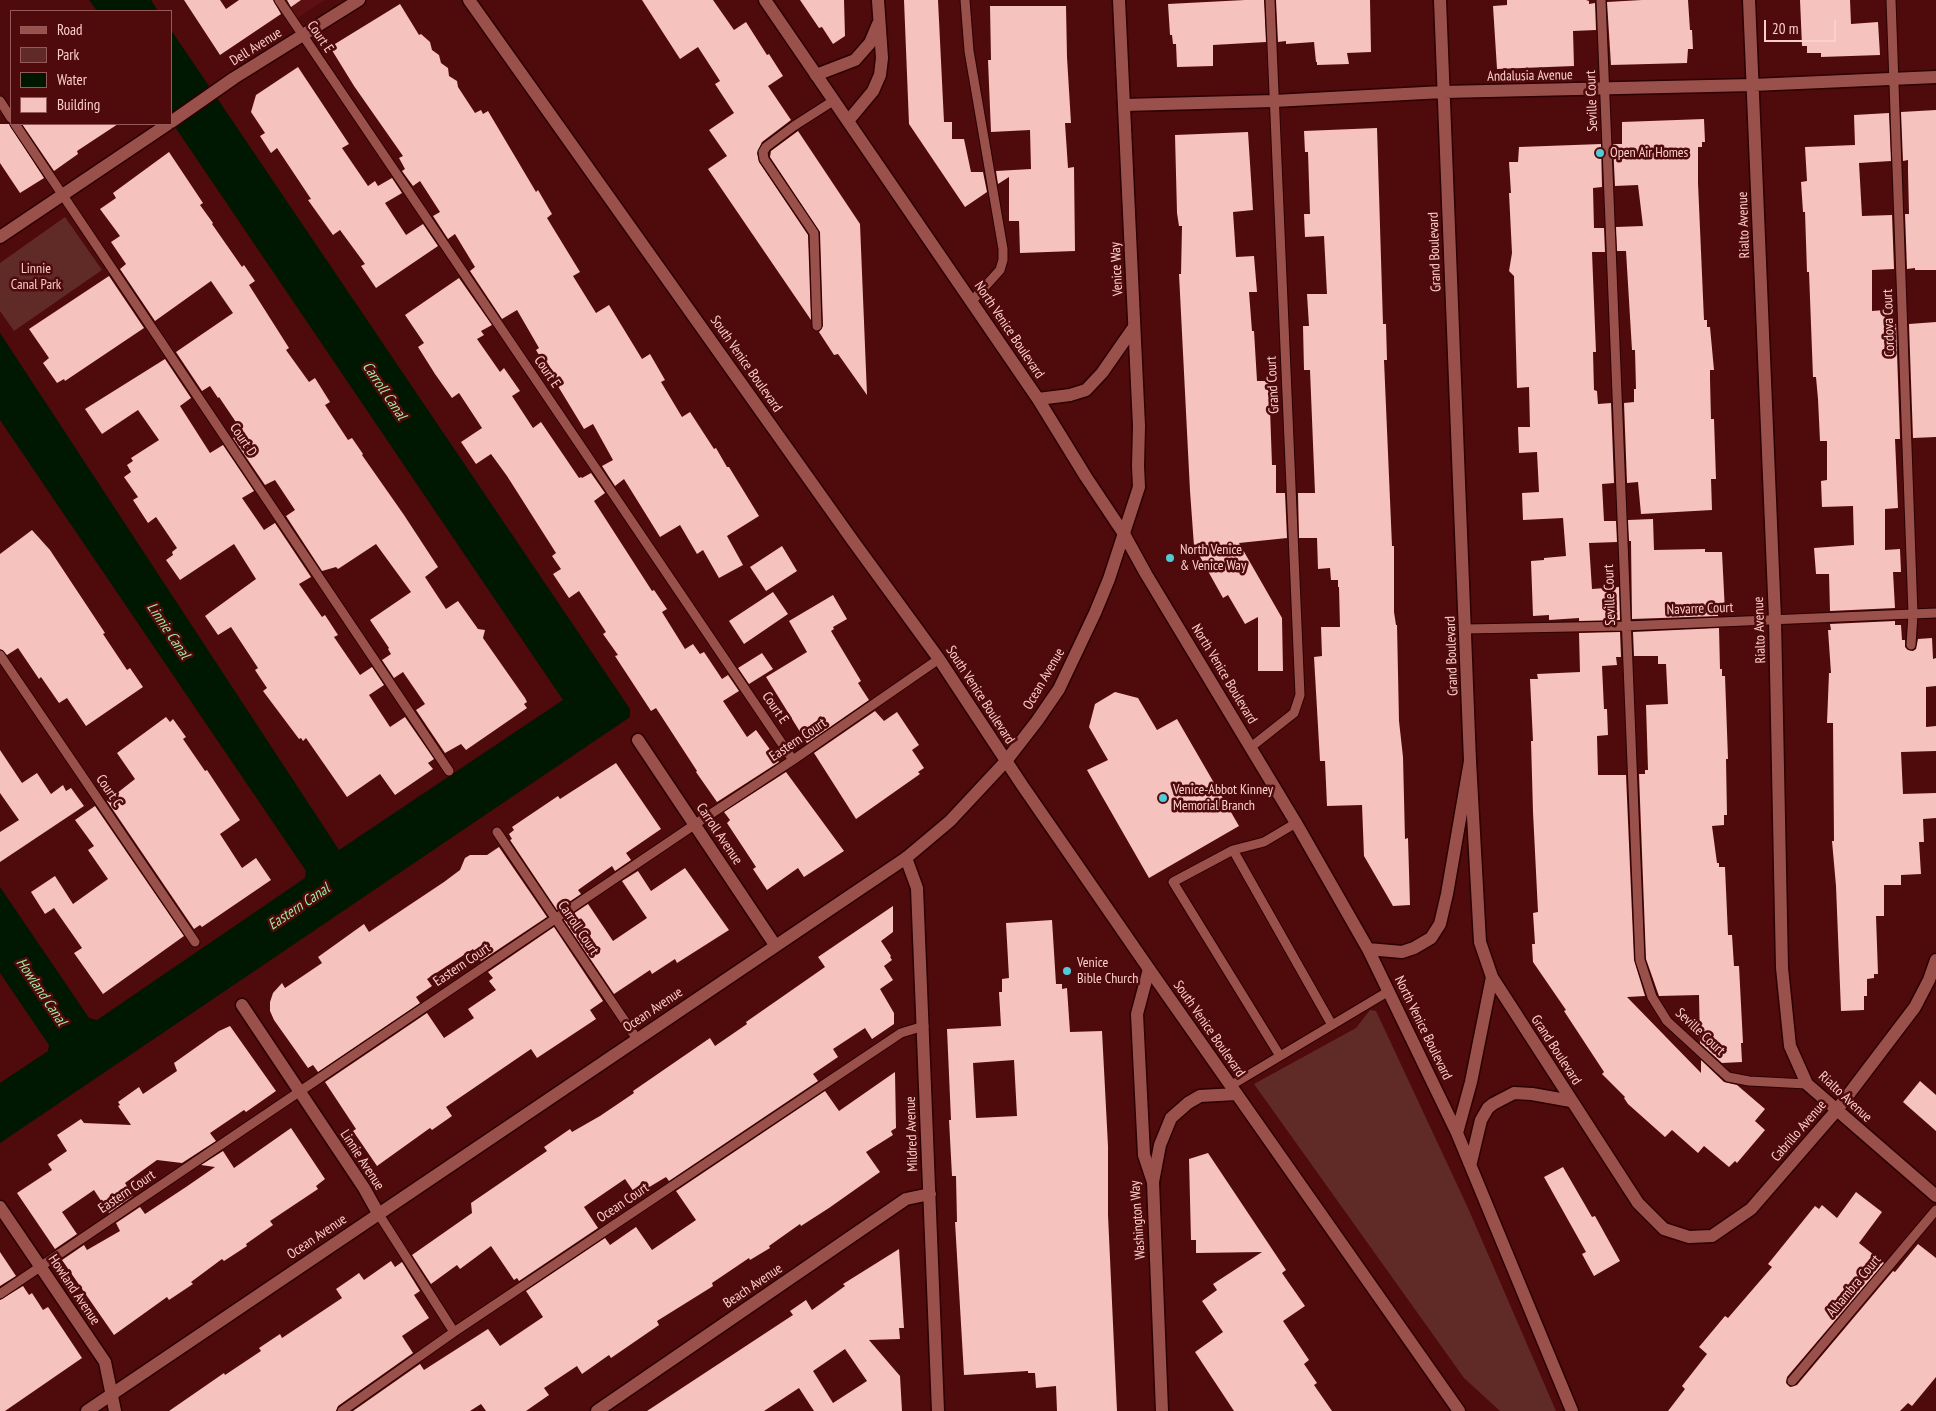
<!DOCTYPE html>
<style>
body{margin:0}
#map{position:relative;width:1936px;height:1411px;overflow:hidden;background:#4f0a0c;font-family:"PT Sans Narrow",sans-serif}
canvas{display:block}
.legend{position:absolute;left:10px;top:10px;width:162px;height:115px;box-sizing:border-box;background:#4f0a0c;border:1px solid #945958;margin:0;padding:6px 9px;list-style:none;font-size:15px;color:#fbcfcb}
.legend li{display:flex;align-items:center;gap:10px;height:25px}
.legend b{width:25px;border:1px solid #945958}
.scale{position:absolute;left:1764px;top:20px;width:72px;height:22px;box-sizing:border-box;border:2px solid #fbcfcb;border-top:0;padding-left:6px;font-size:15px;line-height:18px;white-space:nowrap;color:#fbcfcb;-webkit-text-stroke:4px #4f0a0c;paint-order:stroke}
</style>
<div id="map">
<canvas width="1936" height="1411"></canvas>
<ul class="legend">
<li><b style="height:6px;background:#9a514b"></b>Road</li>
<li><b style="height:14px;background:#602a27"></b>Park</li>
<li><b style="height:14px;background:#001701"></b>Water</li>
<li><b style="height:14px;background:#f5c2bd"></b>Building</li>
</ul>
<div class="scale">20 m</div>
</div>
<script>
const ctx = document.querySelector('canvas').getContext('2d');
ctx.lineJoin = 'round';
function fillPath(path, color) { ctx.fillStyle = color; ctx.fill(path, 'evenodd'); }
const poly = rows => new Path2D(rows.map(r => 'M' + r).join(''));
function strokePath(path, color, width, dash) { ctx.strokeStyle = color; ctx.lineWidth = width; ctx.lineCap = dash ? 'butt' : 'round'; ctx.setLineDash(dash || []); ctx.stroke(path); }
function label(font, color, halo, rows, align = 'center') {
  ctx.font = font + ' "PT Sans Narrow",sans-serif'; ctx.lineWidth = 5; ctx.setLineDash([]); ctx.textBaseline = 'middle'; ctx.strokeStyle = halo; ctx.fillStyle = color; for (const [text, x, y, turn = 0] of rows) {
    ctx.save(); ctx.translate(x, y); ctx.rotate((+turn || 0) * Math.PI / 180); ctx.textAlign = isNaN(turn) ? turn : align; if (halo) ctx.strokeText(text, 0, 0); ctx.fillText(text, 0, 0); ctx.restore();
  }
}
fillPath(poly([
 [272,0,325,0,288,24]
]), '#5d1011');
fillPath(poly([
 [65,217,102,270,14,331,0,311,0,263],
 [1370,1010,1376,1011,1468,1208,1556,1411,1500,1411,1464,1378,1254,1084,1356,1028]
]), '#602a27');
fillPath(poly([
 [89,0,151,0,158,11,97,11],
 [171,30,630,709,630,717,0,1143,0,1083,48,1051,49,1045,0,973,0,887,89,1018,97,1020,305,878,306,871,0,420,0,333,339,850,563,700,171,121]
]), '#001701');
fillPath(poly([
 [184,0,220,0,226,9,239,0,273,0,281,14,220,55],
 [287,0,301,0,291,7],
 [642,0,713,0,734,30,746,22,767,55,769,54,783,76,768,86,791,120,762,142,757,153,759,162,808,235,811,320,708,169,727,156,709,130,734,113,715,84,720,81,698,47,680,59],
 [800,0,844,0,845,36,833,44,822,27,819,28],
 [904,0,938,0,944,122,952,122,952,139,964,139,971,172,983,172,987,192,965,207,909,124],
 [1245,0,1264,0,1266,42,1213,45,1213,66,1177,67,1176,44,1173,44,1172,35,1170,35,1168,4],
 [1276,0,1370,0,1371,52,1347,53,1349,64,1317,65,1317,62,1316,62,1314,42,1286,44,1286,41,1278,42],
 [1507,0,1586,0,1589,1,1589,4,1595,3,1596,30,1573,31,1574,66,1497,69,1493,6,1507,5],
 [1642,0,1688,0,1690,30,1692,30,1693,49,1688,49,1687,63,1611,65,1607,2],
 [1800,0,1850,0,1851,24,1878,22,1880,55,1821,57,1821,53,1807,53,1807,46,1802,46],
 [400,4,419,35,421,34,430,42,432,50,439,55,441,63,448,68,449,76,457,81,458,87,475,113,481,110,483,114,488,111,536,192,538,190,552,214,547,218,580,272,573,276,596,313,609,305,642,359,650,354,665,380,661,382,682,417,690,412,714,449,716,448,727,467,729,467,759,516,727,536,743,565,719,578,703,550,697,554,680,525,660,537,624,479,615,486,602,466,613,460,593,424,584,429,536,350,539,348,517,310,502,319,470,271,475,267,455,234,448,239,433,216,440,212,420,181,413,186,402,171,405,169,399,158,403,156,354,86,330,47],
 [990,6,1066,6,1067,57,1071,123,1065,123,1068,168,1074,167,1075,251,1020,253,1019,221,1009,221,1009,177,998,184,996,171,1031,169,1030,130,991,132,988,60,991,60],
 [298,67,349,144,342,148,368,186,375,181,378,186,392,178,402,193,385,203,406,235,423,224,438,246,376,288,361,266,365,264,340,230,333,235,308,200,311,199,277,148,271,153,260,136,265,133,251,112,256,95],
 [1936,110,1936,270,1915,270,1915,268,1907,269,1905,214,1909,214,1908,172,1908,160,1903,161,1901,112],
 [1889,113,1891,161,1859,163,1862,216,1892,215,1894,269,1872,270,1872,311,1885,310,1886,313,1888,313,1889,324,1896,324,1900,439,1895,439,1898,508,1885,509,1885,550,1900,549,1901,572,1893,572,1895,608,1830,611,1829,574,1816,574,1814,548,1854,545,1853,506,1822,507,1821,481,1827,480,1827,441,1820,441,1818,399,1816,377,1813,377,1809,272,1807,272,1805,212,1803,212,1801,182,1807,181,1805,147,1855,145,1854,115],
 [1704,119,1705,142,1702,142,1702,147,1698,147,1698,183,1704,320,1707,320,1707,327,1710,327,1714,370,1710,370,1710,379,1711,419,1714,419,1716,479,1711,479,1712,510,1641,514,1638,482,1627,483,1624,403,1634,402,1634,389,1636,389,1635,350,1632,350,1626,251,1617,251,1616,227,1643,226,1638,185,1615,186,1613,144,1622,144,1622,122],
 [0,124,9,124,44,178,20,193,0,163],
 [22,124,118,124,77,151,78,154,54,171],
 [1377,128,1383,324,1386,324,1387,360,1384,360,1392,546,1394,546,1394,612,1396,625,1397,625,1399,721,1403,757,1405,839,1408,838,1410,905,1393,906,1364,856,1362,805,1327,806,1325,761,1320,761,1314,657,1322,656,1321,627,1340,627,1339,587,1338,587,1338,580,1331,580,1330,568,1318,569,1317,538,1299,538,1298,493,1315,493,1310,370,1304,370,1303,326,1309,326,1307,294,1327,294,1324,236,1305,237,1304,214,1310,214,1308,152,1305,152,1304,131],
 [798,131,860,224,867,395,838,354,834,355,819,332,823,326,820,232,770,157,771,151],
 [1248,132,1253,210,1233,212,1236,257,1254,256,1257,292,1249,292,1252,331,1254,331,1257,381,1269,381,1272,465,1276,465,1276,493,1285,493,1287,538,1239,543,1282,618,1283,671,1258,671,1258,617,1245,624,1228,595,1223,598,1194,546,1190,491,1179,274,1181,274,1182,226,1179,226,1177,213,1175,135],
 [1601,144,1602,187,1593,188,1594,228,1604,228,1605,252,1592,252,1596,352,1593,352,1594,390,1597,391,1598,404,1611,403,1614,483,1602,484,1604,521,1616,521,1617,542,1589,543,1592,589,1619,587,1620,620,1579,621,1579,618,1549,620,1549,615,1533,616,1531,561,1544,560,1544,558,1566,556,1563,518,1523,520,1522,493,1539,492,1537,452,1519,453,1518,427,1530,427,1529,387,1517,388,1514,276,1509,271,1512,253,1509,193,1511,193,1509,162,1518,162,1519,147],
 [169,152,203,203,200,205,213,223,212,224,242,267,244,265,255,281,249,285,289,348,286,350,309,382,315,378,330,402,325,405,348,440,352,438,363,454,362,455,404,515,438,567,425,577,446,609,458,601,478,629,485,630,483,638,525,698,527,702,524,704,527,708,466,750,461,744,445,753,416,710,425,704,403,672,394,678,382,660,391,654,388,649,389,648,370,620,411,592,376,544,338,569,336,567,322,571,286,516,295,510,275,480,265,485,233,438,242,431,219,397,218,398,210,386,202,391,176,352,233,313,211,281,155,321,120,269,126,264,111,242,120,236,100,209,116,198,113,193],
 [109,276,144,328,65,381,64,379,57,383,43,363,49,358,29,329],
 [459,278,492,325,481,331,484,335,477,339,500,372,504,368,520,391,512,396,533,428,541,422,579,478,581,477,582,478,591,473,605,493,594,501,652,591,654,590,667,609,662,612,685,649,693,644,700,654,704,652,722,679,728,675,739,691,723,701,747,737,756,730,779,762,717,802,696,772,697,771,656,708,651,711,615,656,618,655,603,634,606,632,579,591,569,598,553,574,561,569,552,556,556,553,507,476,491,454,476,464,461,442,482,428,459,393,452,398,435,374,418,347,424,343,405,315],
 [1936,322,1936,437,1913,438,1909,324],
 [165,359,191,398,180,406,210,453,223,445,254,491,242,498,264,530,275,523,311,577,299,584,322,617,325,615,338,635,334,637,360,675,372,667,384,685,369,695,390,727,405,717,434,759,428,763,433,769,395,795,380,774,347,797,306,738,303,741,301,738,299,739,263,691,267,688,255,670,258,668,231,627,218,635,205,616,256,579,234,544,180,580,166,560,173,555,172,552,177,548,156,517,148,523,133,500,138,497,124,477,131,472,127,465,133,461,131,458,159,440,138,410,102,434,85,409],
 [1653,519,1654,550,1705,549,1705,552,1722,552,1725,612,1718,612,1718,616,1632,619,1631,541,1629,541,1628,520],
 [32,530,50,550,105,633,103,634,127,670,130,668,143,687,86,726,67,698,59,703,41,677,39,679,18,648,7,655,0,649,0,554],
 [782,546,797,571,766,591,750,567],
 [773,592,788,614,744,644,729,621],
 [833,595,847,619,833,627,834,629,831,631,861,681,858,683,869,700,807,743,766,677,807,652,789,621],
 [1895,621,1895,625,1901,625,1902,640,1905,640,1905,647,1908,650,1913,651,1916,649,1918,639,1932,638,1933,659,1936,658,1936,686,1926,687,1926,727,1936,726,1936,751,1901,752,1903,794,1936,793,1936,818,1923,819,1924,842,1919,842,1921,874,1901,875,1901,885,1884,885,1884,916,1876,916,1878,974,1874,974,1874,978,1867,979,1867,996,1864,996,1864,1010,1841,1011,1836,886,1832,841,1834,841,1833,723,1827,723,1829,673,1831,673,1828,630,1831,630,1830,624],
 [1719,628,1720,669,1722,669,1722,676,1725,676,1728,759,1726,759,1727,815,1724,815,1724,825,1712,826,1717,863,1719,863,1719,867,1725,867,1728,935,1732,935,1734,966,1739,966,1743,1043,1741,1043,1742,1062,1722,1063,1700,1043,1699,995,1659,996,1646,959,1639,774,1645,774,1645,770,1648,770,1646,705,1668,704,1666,664,1658,664,1658,656,1634,656,1633,632],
 [1620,632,1621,657,1616,657,1617,665,1602,666,1604,709,1607,709,1608,735,1597,736,1598,775,1626,775,1634,960,1645,996,1627,997,1701,1073,1701,1060,1724,1082,1737,1085,1765,1109,1755,1121,1765,1130,1737,1163,1735,1161,1729,1167,1704,1146,1698,1153,1672,1130,1665,1137,1628,1104,1624,1098,1625,1097,1602,1074,1604,1072,1564,1011,1566,1010,1533,962,1532,944,1535,944,1533,913,1538,912,1533,812,1531,741,1533,741,1530,679,1538,679,1537,674,1580,672,1579,633],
 [762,653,773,669,749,684,738,668],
 [1115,692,1138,698,1157,730,1177,719,1239,826,1149,878,1087,770,1108,760,1089,727,1095,704],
 [875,711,884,721,897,712,919,745,912,750,924,768,918,772,920,774,856,819,814,753],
 [166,717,170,722,173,719,186,737,183,739,205,771,207,770,240,820,220,834,242,868,256,858,271,880,202,927,200,925,194,929,107,801,135,779,117,753],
 [0,750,22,783,37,773,51,794,63,785,66,791,71,788,84,806,0,862,0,832,19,820,0,793],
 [616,763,661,829,626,853,631,860,615,871,612,866,578,890,581,894,557,910,510,840,512,839,509,834,514,830,512,827,558,796,560,799],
 [786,772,844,851,804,877,798,868,767,890,753,869,756,867,727,823,730,820,724,812],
 [95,806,184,936,103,994,74,953,82,948,54,908,45,914,31,892,55,876,73,904,108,879,88,850,94,846,75,820],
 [499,847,547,917,481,961,473,949,427,979,432,986,416,997,420,1003,318,1072,313,1065,308,1068,274,1020,270,1011,270,1002,273,993,282,983,285,988,322,963,318,957,364,924,369,932,444,882,460,870,465,858,470,855,487,855],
 [685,868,729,930,677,963,675,959,652,974,650,970,614,994,564,920,588,904,613,941,647,918,622,881,638,871,651,891],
 [893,906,893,932,881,941,891,956,890,957,892,960,884,966,893,980,880,989,894,1013,894,1024,872,1039,865,1028,833,1049,838,1057,813,1074,818,1081,669,1181,666,1177,636,1195,625,1179,584,1207,598,1228,519,1281,517,1278,514,1280,491,1246,460,1269,457,1265,431,1284,412,1255,472,1213,471,1203,547,1151,544,1147,570,1129,572,1132,600,1116,634,1093,633,1091,710,1038,715,1046,747,1024,746,1022,825,967,818,957],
 [1052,920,1056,984,1062,984,1062,989,1067,988,1070,1032,1102,1031,1108,1146,1108,1215,1117,1411,1057,1411,1056,1386,1036,1388,1035,1373,1028,1373,1028,1371,964,1375,955,1222,957,1222,956,1176,952,1176,949,1120,951,1120,947,1029,1001,1026,999,992,1002,992,1002,979,1009,978,1006,923],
 [1014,1060,1017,1116,976,1118,973,1063],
 [554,927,603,1001,590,1010,596,1019,537,1058,531,1049,446,1107,452,1116,432,1130,430,1128,377,1166,353,1131,356,1129,325,1082,427,1013,444,1038,474,1018,468,1009,496,990,489,981,493,978,488,972],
 [230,1026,276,1091,246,1112,244,1110,210,1133,216,1141,182,1163,157,1160,125,1183,133,1196,109,1213,94,1190,62,1212,77,1234,55,1249,17,1193,52,1170,48,1164,67,1151,57,1135,81,1119,84,1123,131,1125,118,1106,120,1105,118,1102,139,1087,143,1094,177,1071,174,1063,219,1031],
 [895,1072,896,1128,891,1131,893,1135,866,1152,880,1172,829,1208,801,1226,800,1224,769,1246,770,1248,750,1260,749,1258,712,1283,713,1286,710,1288,657,1321,659,1325,611,1358,609,1355,582,1374,577,1366,544,1388,549,1395,526,1411,486,1411,481,1404,470,1411,353,1411,420,1364,424,1370,488,1329,500,1346,543,1317,526,1291,605,1238,610,1245,636,1227,652,1250,696,1220,676,1191,825,1091,839,1111],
 [1920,1081,1936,1095,1936,1131,1903,1102],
 [291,1128,325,1179,316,1186,318,1189,270,1221,273,1225,246,1244,247,1246,224,1261,222,1259,191,1282,193,1284,169,1300,167,1297,114,1335,62,1260,84,1245,87,1250,120,1231,116,1223,140,1207,145,1214,186,1187,215,1167,201,1165,223,1151,234,1168],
 [1208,1153,1286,1270,1282,1273,1305,1306,1283,1321,1309,1360,1304,1364,1317,1383,1314,1385,1332,1411,1234,1411,1195,1352,1223,1332,1202,1301,1217,1290,1213,1284,1262,1252,1196,1253,1196,1240,1191,1240,1189,1159],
 [1563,1167,1592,1217,1595,1216,1620,1261,1594,1276,1582,1254,1586,1252,1544,1177],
 [1856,1192,1882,1212,1859,1243,1884,1263,1787,1377,1786,1383,1790,1387,1797,1385,1893,1271,1895,1272,1918,1244,1936,1258,1936,1377,1912,1406,1908,1403,1900,1411,1668,1411,1685,1389,1682,1386,1707,1354,1699,1347,1725,1316,1728,1318,1772,1267,1768,1264,1815,1206,1819,1209,1822,1205,1837,1218],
 [899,1249,904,1328,899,1328,900,1339,869,1340,900,1376,902,1411,814,1411,799,1388,764,1411,647,1411,793,1315,790,1311,806,1300,812,1310,845,1286,843,1284],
 [845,1349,867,1381,833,1403,813,1371],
 [0,1252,16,1276,0,1286],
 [391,1261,395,1267,402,1262,420,1291,414,1295,429,1318,402,1336,413,1353,338,1406,336,1411,169,1411,224,1373,225,1375,261,1351,259,1348,280,1334,282,1338,342,1298,336,1289,352,1278,359,1273,364,1280],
 [23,1286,29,1295,32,1293,43,1310,48,1307,82,1358,5,1411,0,1411,0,1300]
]), '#f5c2bd');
const service = poly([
 [279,0,793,760],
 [965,0,969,51,1003,249,1003,260,1000,270,972,301],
 [1601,0,1640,960,1652,997,1667,1021,1728,1077,1749,1081,1807,1084],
 [1891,0,1913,614,1911,645],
 [0,101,11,118],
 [15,124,449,771],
 [817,326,814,233,764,159,763,152,766,147,794,126,833,101],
 [1466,629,1625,626,1936,613],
 [0,655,195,942],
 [1251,747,1294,713,1300,695,1270,0],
 [497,832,637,1039],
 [1233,850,1264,842,1296,823],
 [1280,1056,1173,882,1233,850,1332,1025],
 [1230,1086,1389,991],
 [378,1213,454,1332],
 [0,1294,694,825,793,760,939,659],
 [1792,1381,1936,1210],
 [342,1411,454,1332,901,1033,924,1026]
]);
const minor = poly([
 [1440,0,1470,761,1480,942,1492,977,1638,1203,1664,1229,1689,1237,1712,1236,1751,1209,1836,1111,1915,1007,1929,980,1936,960],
 [1749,0,1775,619,1782,968,1790,1046,1807,1084,1936,1196],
 [816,75,855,60,870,43,878,24],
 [1124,105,1274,101,1443,92,1753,85,1936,77],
 [848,121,873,91,880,75,882,58,878,0],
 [171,122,234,78,359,0],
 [0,237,168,124],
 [638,740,775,945],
 [906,858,917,888,938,1411],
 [1149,969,1137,1014,1144,1155,1153,1182,1162,1411],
 [242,1005,364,1188,378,1213],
 [0,1207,105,1362,115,1411],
 [597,1411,906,1199,930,1194]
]);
const tertiary = poly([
 [87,1411,906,858,950,821,1006,761,1037,721,1059,689,1095,613,1109,579,1139,487,1138,466,1139,426,1119,0]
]);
const secondary = poly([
 [469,0,853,541,939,659,1022,785,1149,969,1459,1411],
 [765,0,1038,399,1086,477,1124,534,1146,574,1296,823,1368,949,1457,1133,1572,1411],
 [1038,399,1070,395,1086,390,1102,373,1134,327],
 [1368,949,1402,952,1414,948,1431,938,1440,924,1447,894,1470,761],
 [1457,1133,1471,1082,1492,977],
 [1471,1162,1481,1120,1488,1108,1493,1104,1514,1093,1532,1094,1571,1101],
 [1153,1182,1160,1145,1171,1118,1188,1103,1200,1096,1236,1094]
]);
strokePath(service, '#2c0001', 11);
strokePath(minor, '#2c0001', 15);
strokePath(tertiary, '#2c0001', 15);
strokePath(secondary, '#2c0001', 15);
strokePath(service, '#9a514b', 9);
strokePath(minor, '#9a514b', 12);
strokePath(tertiary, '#9a514b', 12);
strokePath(secondary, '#9a514b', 12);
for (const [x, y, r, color] of [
 [1600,153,5,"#52cbd8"],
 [1170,558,5,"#52cbd8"],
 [1163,798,5,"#52cbd8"],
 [1067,971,5,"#52cbd8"]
]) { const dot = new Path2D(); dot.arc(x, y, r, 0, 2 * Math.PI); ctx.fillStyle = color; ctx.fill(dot); strokePath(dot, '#4f0a0c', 2); }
label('14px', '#fbcfcb', '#4f0a0c', [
 ["Court E",320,37,56],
 ["Dell Avenue",256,47,-32],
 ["Andalusia Avenue",1530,76,-1],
 ["Seville Court",1592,101,-92],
 ["Rialto Avenue",1744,225,-92],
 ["Grand Boulevard",1435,252,-92],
 ["Venice Way",1117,269,-93],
 ["Cordova Court",1889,323,-92],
 ["North Venice Boulevard",1009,330,56],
 ["South Venice Boulevard",746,364,55],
 ["Court E",547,372,56],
 ["Grand Court",1273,385,-93],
 ["Court D",243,440,56],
 ["Seville Court",1610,595,-92],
 ["Navarre Court",1700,609,-2],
 ["Rialto Avenue",1760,630,-92],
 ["Grand Boulevard",1452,656,-92],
 ["North Venice Boulevard",1224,674,59],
 ["Ocean Avenue",1044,679,-60],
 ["South Venice Boulevard",980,695,57],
 ["Court E",775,708,56],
 ["Eastern Court",798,740,-34],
 ["Court C",109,791,56],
 ["Carroll Avenue",719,834,56],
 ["Carroll Court",578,928,56],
 ["Eastern Court",462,965,-34],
 ["Ocean Avenue",653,1010,-34],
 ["North Venice Boulevard",1423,1028,64],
 ["South Venice Boulevard",1209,1029,55],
 ["Seville Court",1700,1032,43],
 ["Grand Boulevard",1556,1050,57],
 ["Rialto Avenue",1845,1097,43],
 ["Cabrillo Avenue",1799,1131,-49],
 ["Mildred Avenue",912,1134,-92],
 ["Linnie Avenue",362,1160,57],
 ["Eastern Court",127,1192,-34],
 ["Ocean Court",623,1203,-34],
 ["Washington Way",1138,1220,-94],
 ["Ocean Avenue",317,1237,-34],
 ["Beach Avenue",753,1286,-34],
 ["Alhambra Court",1854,1286,-50],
 ["Howland Avenue",74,1290,56]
]);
label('14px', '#fbcfcb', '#4f0a0c', [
 ["Open Air Homes",1610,153],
 ["North Venice",1180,550],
 ["& Venice Way",1180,566],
 ["Venice-Abbot Kinney",1173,790],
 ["Memorial Branch",1173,806],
 ["Venice",1077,963],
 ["Bible Church",1077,979]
], 'left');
label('14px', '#f9cdc8', '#4f0a0c', [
 ["Linnie",36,269],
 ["Canal Park",36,285]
]);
label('italic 15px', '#9ce99f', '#4f0a0c', [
 ["Carroll Canal",384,391,56],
 ["Linnie Canal",168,631,56],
 ["Eastern Canal",299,907,-34],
 ["Howland Canal",41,992,56]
]);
</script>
